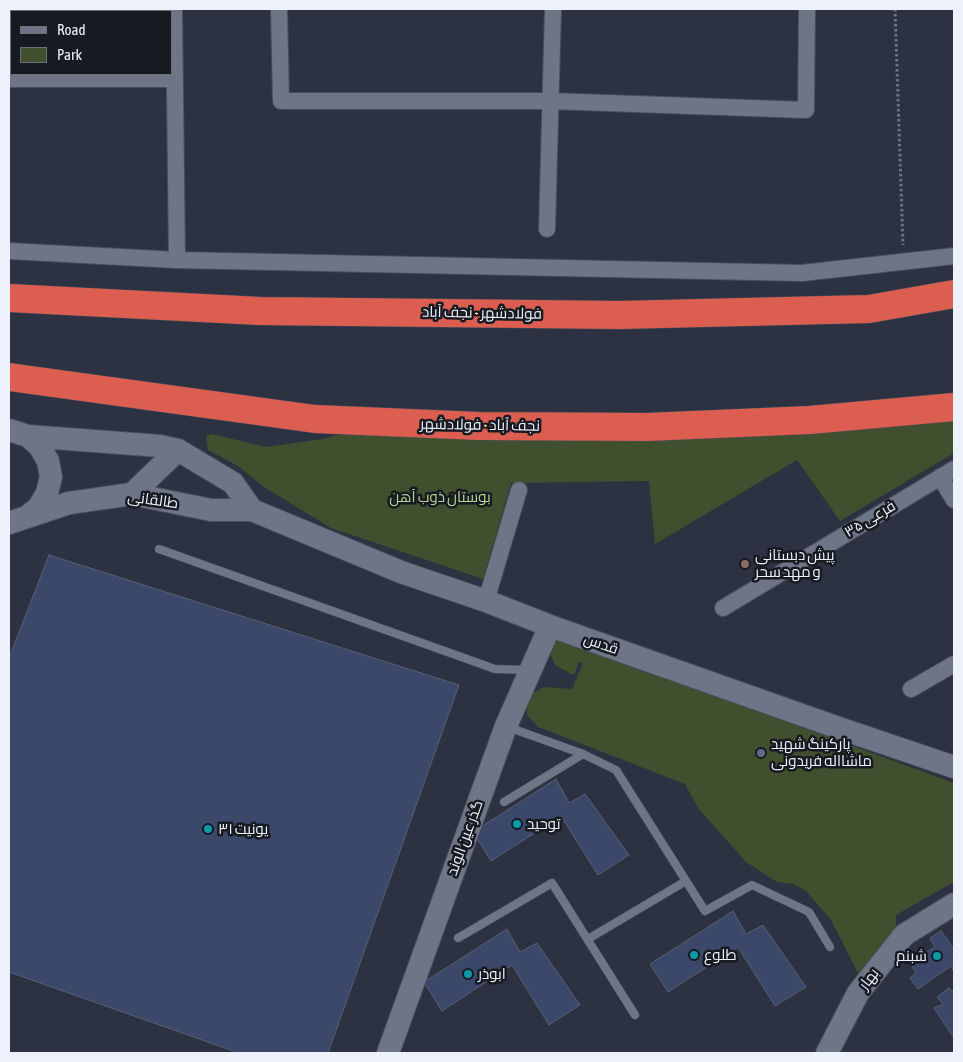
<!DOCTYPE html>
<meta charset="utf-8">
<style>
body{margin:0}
#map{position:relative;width:963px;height:1062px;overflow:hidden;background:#2c3241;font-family:"Asap Condensed",sans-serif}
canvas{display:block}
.frame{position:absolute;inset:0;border:10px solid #edf1fc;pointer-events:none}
.legend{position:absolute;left:10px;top:10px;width:162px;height:65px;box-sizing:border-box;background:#171a21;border:1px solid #6d7079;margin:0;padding:6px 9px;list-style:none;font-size:15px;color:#edf1fc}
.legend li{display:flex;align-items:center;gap:10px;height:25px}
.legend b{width:25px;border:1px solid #6d7079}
</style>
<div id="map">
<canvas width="963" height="1062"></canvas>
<div class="frame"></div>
<ul class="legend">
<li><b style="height:6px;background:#6e7587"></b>Road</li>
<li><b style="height:14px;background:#404f2d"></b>Park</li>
</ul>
</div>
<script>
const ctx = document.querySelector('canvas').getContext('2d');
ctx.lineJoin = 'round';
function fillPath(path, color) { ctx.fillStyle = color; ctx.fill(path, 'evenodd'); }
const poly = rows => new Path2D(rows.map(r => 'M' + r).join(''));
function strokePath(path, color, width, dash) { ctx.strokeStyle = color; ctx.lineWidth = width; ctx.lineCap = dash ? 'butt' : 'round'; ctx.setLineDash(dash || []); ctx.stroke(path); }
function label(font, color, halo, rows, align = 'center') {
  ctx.font = font + ' "Asap Condensed",Cairo,sans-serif'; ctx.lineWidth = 5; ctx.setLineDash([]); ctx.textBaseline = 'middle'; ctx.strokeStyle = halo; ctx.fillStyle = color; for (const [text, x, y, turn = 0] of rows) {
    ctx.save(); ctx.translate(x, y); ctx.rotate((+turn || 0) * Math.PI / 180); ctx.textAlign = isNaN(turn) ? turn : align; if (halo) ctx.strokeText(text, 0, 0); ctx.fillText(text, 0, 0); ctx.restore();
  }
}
fillPath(poly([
 [954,414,954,453,840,521,797,460,655,544,649,481,511,483,483,579,331,528,264,487,238,466,208,450,206,436,212,434,266,447,323,439,337,435,457,433],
 [560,639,954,783,954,882,896,915,896,928,860,977,831,920,806,891,793,884,777,882,746,862,698,808,685,784,538,727,527,715,526,704,531,694,544,687,572,689,583,663,579,662,574,675,556,666,551,656,551,646]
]), '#404f2d');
const building = poly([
 [49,555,459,685,328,1053,239,1053,9,972,9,658,49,555],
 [556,779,569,803,585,794,629,855,598,875,561,816,491,861,473,832,556,779],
 [733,911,746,934,763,925,806,987,775,1006,738,947,668,992,650,964,733,911],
 [507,929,520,952,537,943,580,1005,549,1025,512,965,442,1011,424,982,507,929],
 [941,931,954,949,954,971,951,966,918,989,910,978,916,973,910,962,935,947,930,938,941,931],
 [949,988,954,993,954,1038,934,1008,943,1004,937,997,949,988]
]);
fillPath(building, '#3c486a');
strokePath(building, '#585f70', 1);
const lane = poly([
 [159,549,495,669,527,670],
 [508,727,583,754,616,770,705,911,752,885,809,912,830,947],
 [504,802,583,754],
 [458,938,552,883,635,1015],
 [588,939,686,881]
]);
const street = poly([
 [174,9,177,260],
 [279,9,281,101,550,101,806,110,807,9],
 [9,79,175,79],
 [547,229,553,9],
 [9,251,177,260,802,273,954,256],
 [940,477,954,500],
 [486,601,519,490],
 [723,608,954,469],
 [911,689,954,664]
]);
const secondary = poly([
 [9,430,28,436,40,447,48,461,51,477,47,493,39,507,27,517,9,523],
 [28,436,160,446,178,450,233,483,252,510],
 [132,494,178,450],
 [27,517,69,503,132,494,211,510,252,510,401,572,486,601,550,626,839,728,954,767],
 [388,1053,506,726,550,626],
 [827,1053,858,993,904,935,954,904]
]);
const highway = poly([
 [9,298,260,311,619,315,869,309,954,294],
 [9,377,315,419,478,426,647,427,810,420,954,407]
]);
strokePath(lane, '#494e5b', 9);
strokePath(street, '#494e5b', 18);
strokePath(secondary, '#494e5b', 24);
strokePath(highway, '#494e5b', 29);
strokePath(poly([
 [895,9,903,245]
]), '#6f7482', 3, [2.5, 2.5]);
strokePath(lane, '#6e7587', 8);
strokePath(street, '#6e7587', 16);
strokePath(secondary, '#6e7587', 22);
strokePath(highway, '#db5e51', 28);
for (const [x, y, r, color] of [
 [745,564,5,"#8d6e63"],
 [761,753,5,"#5c6f8a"],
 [517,824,5,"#0f9aa8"],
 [208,829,5,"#0f9aa8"],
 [694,955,5,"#0f9aa8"],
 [937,956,5,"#0f9aa8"],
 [468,974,5,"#0f9aa8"]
]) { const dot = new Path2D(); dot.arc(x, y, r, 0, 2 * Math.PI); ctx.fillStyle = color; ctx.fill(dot); strokePath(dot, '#171a21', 2); }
label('15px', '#edf1fc', '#171a21', [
 ["فولادشهر - نجف آباد",482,313,1],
 ["نجف آباد - فولادشهر",480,425,1],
 ["طالقانی",153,500,8],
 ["فرعی ۳۵",870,519,-31],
 ["قدس",601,644,19],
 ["گذر عین الوند",465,838,-70],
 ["بهار",869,979,-52]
]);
label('15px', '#b7d595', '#171a21', [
 ["بوستان ذوب آهن",440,497]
]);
label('15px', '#edf1fc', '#171a21', [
 ["پیش دبستانی",755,555],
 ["و مهد سحر",755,572],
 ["پارکینگ شهید",771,744],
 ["ماشااله فریدونی",771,761],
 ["توحید",527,824],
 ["یونیت ۳۱",218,829],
 ["طلوع",704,955],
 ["شبنم",927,956,"right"],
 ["ابوذر",478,974]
], 'left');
</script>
